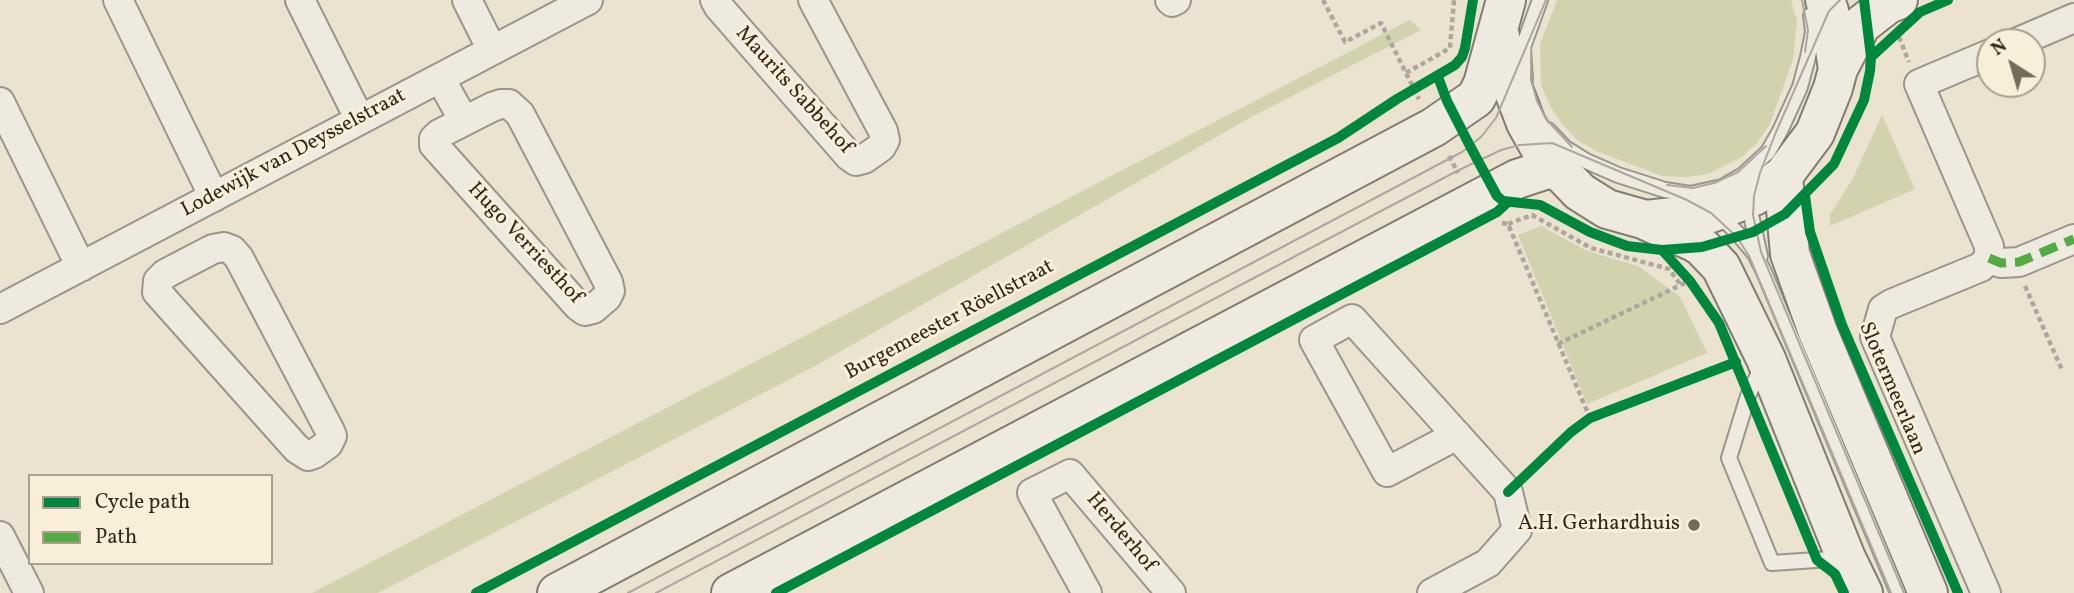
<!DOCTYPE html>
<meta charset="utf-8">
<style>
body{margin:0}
#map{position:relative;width:2074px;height:593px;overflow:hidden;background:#ebe2d0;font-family:Vollkorn,serif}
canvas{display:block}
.legend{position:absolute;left:28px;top:474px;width:245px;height:91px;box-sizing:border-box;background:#f9eed9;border:2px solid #aa9f8d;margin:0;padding:9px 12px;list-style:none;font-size:21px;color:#34281b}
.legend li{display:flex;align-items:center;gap:14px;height:35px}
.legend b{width:35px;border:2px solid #aa9f8d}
.north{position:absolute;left:1976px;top:28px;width:70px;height:70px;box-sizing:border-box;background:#f9eed9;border:2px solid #aa9f8d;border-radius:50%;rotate:323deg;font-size:19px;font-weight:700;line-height:28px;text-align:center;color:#34281b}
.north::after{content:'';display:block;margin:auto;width:24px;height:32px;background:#74695a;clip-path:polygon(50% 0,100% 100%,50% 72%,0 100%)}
</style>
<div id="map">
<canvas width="2074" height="593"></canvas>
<ul class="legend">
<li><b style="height:9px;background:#00873e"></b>Cycle path</li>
<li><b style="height:9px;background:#54aa43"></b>Path</li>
</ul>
<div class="north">N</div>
</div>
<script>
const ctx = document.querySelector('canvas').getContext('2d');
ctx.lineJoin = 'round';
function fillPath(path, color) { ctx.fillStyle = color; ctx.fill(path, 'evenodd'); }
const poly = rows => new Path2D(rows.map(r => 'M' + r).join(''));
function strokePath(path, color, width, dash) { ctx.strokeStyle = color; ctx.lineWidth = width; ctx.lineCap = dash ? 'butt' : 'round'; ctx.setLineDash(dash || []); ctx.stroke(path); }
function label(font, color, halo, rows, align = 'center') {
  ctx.font = font + ' Vollkorn,serif'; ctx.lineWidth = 6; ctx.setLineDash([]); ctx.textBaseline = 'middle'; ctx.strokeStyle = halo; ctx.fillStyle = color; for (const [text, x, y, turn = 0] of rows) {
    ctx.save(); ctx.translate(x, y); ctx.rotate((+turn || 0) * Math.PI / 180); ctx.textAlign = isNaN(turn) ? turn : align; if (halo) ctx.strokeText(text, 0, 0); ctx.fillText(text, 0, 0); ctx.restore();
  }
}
fillPath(poly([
 [1557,0,1791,0,1797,21,1793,59,1770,124,1758,142,1742,157,1708,174,1687,177,1662,176,1596,151,1577,140,1563,125,1550,106,1541,85,1540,44],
 [1410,20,1421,30,1253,116,815,366,378,593,312,593],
 [1882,115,1915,189,1830,226,1830,215,1853,178],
 [1541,226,1587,251,1638,266,1680,297,1707,353,1587,404,1518,235]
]), '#d2d2af');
const lane = poly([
 [1523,47,1525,80],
 [1518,53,1523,47,1540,0],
 [1548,130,1565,148,1586,161,1618,175,1665,190,1690,194,1722,187,1743,175,1768,152,1780,131,1800,87,1808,57,1813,32,1811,15],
 [1748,201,1760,256],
 [1717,212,1740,236,1755,254,1764,272,1898,593],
 [1762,366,1748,396,1729,458,1772,563,1845,558]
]);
const street = poly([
 [118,0,214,197],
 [300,0,360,120],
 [467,0,492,50],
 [715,0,719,7,849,156,856,161,864,159,881,147,885,140,883,131,813,0],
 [1170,0,1172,2,1176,0],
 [2018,42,2074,18],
 [440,78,464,121],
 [0,102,81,267],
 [501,104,509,104,520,114,608,282,610,291,607,297,593,309,585,311,578,306,434,145,434,139,439,134,492,107,501,104],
 [224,247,232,250,239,258,330,431,332,436,328,444,314,454,308,456,297,449,157,292,158,281,165,274,213,249,224,247],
 [1989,258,1989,246,1919,84,1990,54],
 [1989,258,2001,263,2019,262,2074,239],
 [0,309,588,0],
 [0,536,29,593],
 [1087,593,1032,493,1070,474,1171,593],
 [1432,593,1488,563,1517,530,1508,492,1352,319,1314,340,1387,472,1457,435],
 [1986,593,1875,337,1883,309,1891,304,1981,267,1989,258]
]);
const secondary = poly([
 [1500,36,1505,68,1526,123,1544,155,1580,192,1607,209,1646,220,1711,213,1754,196,1783,176,1815,133,1833,88,1838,69,1829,11,1825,0],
 [1838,69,1861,25,1888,4,1898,0],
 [1783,176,1790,254,1818,332,1928,593],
 [1647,221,1694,242,1702,247,1721,267,1766,359,1846,558,1863,593],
 [557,593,1434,127,1476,98,1483,84,1506,0],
 [731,593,1517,179,1554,167]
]);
strokePath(lane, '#9b958a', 18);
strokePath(street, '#9b958a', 32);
strokePath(secondary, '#827c71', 42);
strokePath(poly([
 [1323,0,1345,42,1381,23,1419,99],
 [1899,37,1909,62],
 [1406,73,1450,48,1454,0],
 [1449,156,1458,173],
 [1502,223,1508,224,1590,418],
 [1508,224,1532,215,1591,248,1669,269,1680,284],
 [2025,286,2062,370],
 [1558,344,1689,281]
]), '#aca79f', 4.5, [5, 3.5]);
strokePath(lane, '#eeeae0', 14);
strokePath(street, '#eeeae0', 28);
strokePath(secondary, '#eeeae0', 38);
strokePath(poly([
 [1802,0,1808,30,1805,52],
 [1840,0,1829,11,1776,132,1760,173,1754,196,1753,215,1761,252,1904,593],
 [1531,48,1531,80,1537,101,1546,119,1572,147],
 [1667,185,1693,188,1714,183,1738,172,1766,146],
 [628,593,1462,152,1481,137,1496,118,1546,0],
 [656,593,1457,171,1501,150,1520,145,1552,143,1687,200,1711,213,1737,237,1749,256,1891,593]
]), '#aca79f', 2);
strokePath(poly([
 [1989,258,2001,263,2019,262,2074,239]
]), '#54aa43', 9, [18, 9]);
strokePath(poly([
 [1871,57,1920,12,1948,0],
 [1438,77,1447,101,1470,146,1497,196,1503,201,1540,205,1590,232,1627,246,1662,250,1702,247,1753,232,1785,214,1834,164,1864,100,1870,71,1871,57,1864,0],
 [1805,196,1810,232,1842,325,1958,593],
 [1662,250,1690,281,1719,323,1817,560,1835,574,1844,593],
 [1508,492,1571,432,1590,418,1736,362],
 [476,593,1338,138,1397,99,1455,65,1462,57,1465,48,1473,0],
 [776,593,1497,212,1507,203]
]), '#00873e', 10);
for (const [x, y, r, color] of [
 [1694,525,7,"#74695a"]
]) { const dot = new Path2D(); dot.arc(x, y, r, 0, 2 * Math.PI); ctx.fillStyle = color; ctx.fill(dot); strokePath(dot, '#f9eed9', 2.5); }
label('21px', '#34281b', '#f9eed9', [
 ["Maurits Sabbehof",793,91,48],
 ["Lodewijk van Deysselstraat",294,154,-28],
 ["Hugo Verriesthof",524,244,47],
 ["Burgemeester Röellstraat",950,321,-28],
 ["Slotermeerlaan",1891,389,67],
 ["Herderhof",1120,533,50]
]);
label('21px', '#34281b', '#f9eed9', [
 ["A.H. Gerhardhuis",1680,525]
], 'right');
</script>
